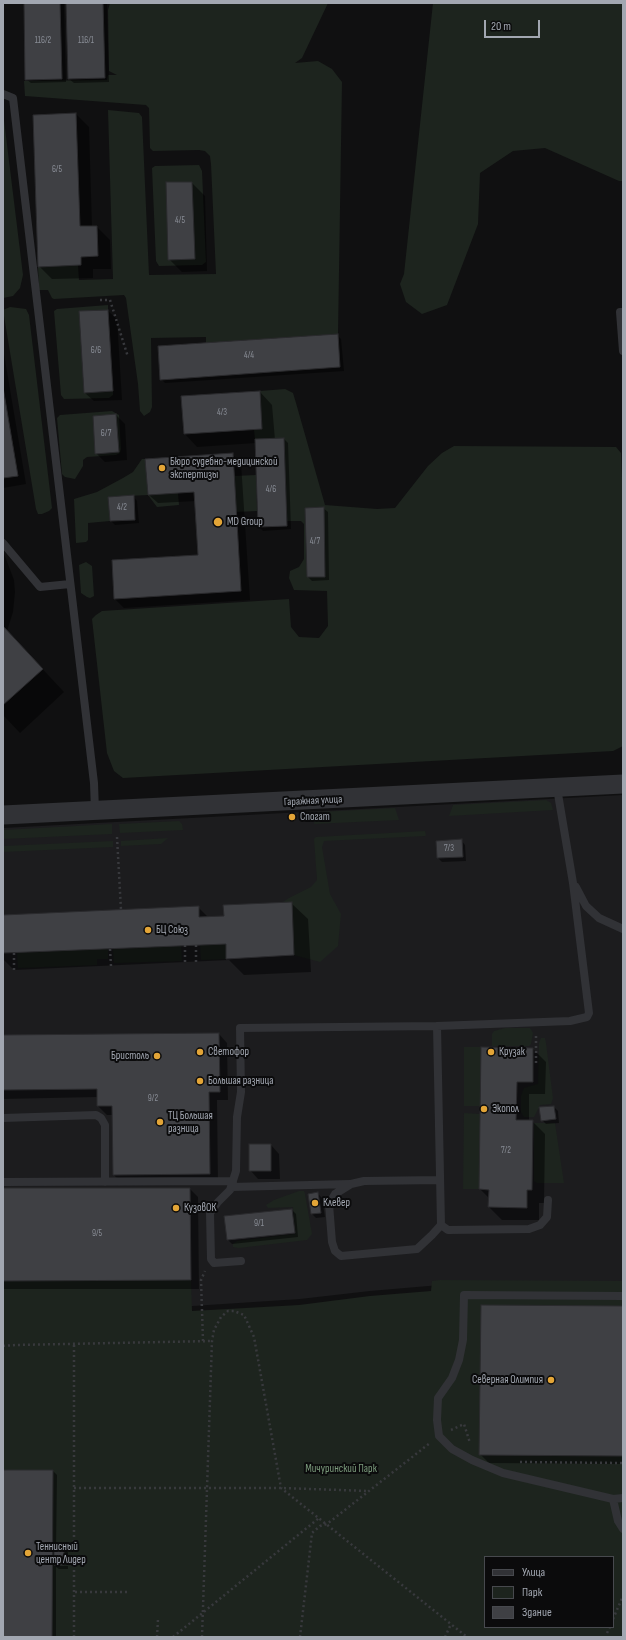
<!DOCTYPE html>
<meta charset="utf-8">
<style>
body{margin:0}
#map{position:relative;width:626px;height:1640px;overflow:hidden;background:#101011;font-family:"Sofia Sans Condensed",sans-serif}
canvas{display:block}
.frame{position:absolute;inset:0;border:4px solid #a2a7b1;pointer-events:none}
.legend{position:absolute;left:484px;top:1556px;width:130px;height:72px;box-sizing:border-box;background:#0b0b0c;border:1px solid #47494e;margin:0;padding:5px 7px;list-style:none;font-size:12px;color:#a2a7b1}
.legend li{display:flex;align-items:center;gap:8px;height:20px}
.legend b{width:20px;border:1px solid #47494e}
.scale{position:absolute;left:484px;top:20px;width:56px;height:18px;box-sizing:border-box;border:2px solid #a2a7b1;border-top:0;padding-left:5px;font-size:12px;line-height:14px;white-space:nowrap;color:#a2a7b1;-webkit-text-stroke:3px #0b0b0c;paint-order:stroke}
</style>
<div id="map">
<canvas width="626" height="1640"></canvas>
<div class="frame"></div>
<ul class="legend">
<li><b style="height:5px;background:#313236"></b>Улица</li>
<li><b style="height:11px;background:#1d241e"></b>Парк</li>
<li><b style="height:11px;background:#3f4044"></b>Здание</li>
</ul>
<div class="scale">20 m</div>
</div>
<script>
const ctx = document.querySelector('canvas').getContext('2d');
ctx.lineJoin = 'round';
function fillPath(path, color) { ctx.fillStyle = color; ctx.fill(path, 'evenodd'); }
const poly = rows => new Path2D(rows.map(r => 'M' + r).join(''));
function strokePath(path, color, width, dash) { ctx.strokeStyle = color; ctx.lineWidth = width; ctx.lineCap = dash ? 'butt' : 'round'; ctx.setLineDash(dash || []); ctx.stroke(path); }
function label(font, color, halo, rows, align = 'center') {
  ctx.font = font + ' "Sofia Sans Condensed",sans-serif'; ctx.lineWidth = 4; ctx.setLineDash([]); ctx.textBaseline = 'middle'; ctx.strokeStyle = halo; ctx.fillStyle = color; for (const [text, x, y, turn = 0] of rows) {
    ctx.save(); ctx.translate(x, y); ctx.rotate((+turn || 0) * Math.PI / 180); ctx.textAlign = isNaN(turn) ? turn : align; if (halo) ctx.strokeText(text, 0, 0); ctx.fillText(text, 0, 0); ctx.restore();
  }
}
fillPath(poly([
 [623,795,623,1286,440,1285,370,1291,300,1299,70,1314,3,1316,3,828]
]), '#1c1c1e');
fillPath(poly([
 [110,3,328,3,302,58,295,63,318,61,332,69,342,82,338,334,206,343,206,337,151,338,152,407,150,412,144,416,140,411,138,384,126,298,124,295,54,299,52,298,48,290,39,290,38,267,78,265,79,280,113,279,108,110,139,113,142,117,149,275,216,274,211,164,210,156,205,151,199,150,153,151,150,148,149,108,146,105,25,96,24,81,107,80,108,75,117,75,109,71,108,10],
 [433,3,623,3,623,181,619,181,545,148,513,151,480,173,478,224,447,305,422,314,406,302,400,284,404,274],
 [3,112,23,275,20,288,13,296,3,298],
 [199,165,202,171,206,262,202,265,159,266,156,261,152,168,155,166],
 [108,305,108,310,79,312,84,393,113,391,113,395,109,398,64,399,61,395,54,311,57,309],
 [10,307,26,309,29,315,52,508,49,511,42,514,38,514,36,509,3,310],
 [285,389,293,393,296,403,325,505,377,509,395,508,428,466,442,453,454,446,616,447,621,453,623,502,623,746,613,751,123,778,114,771,107,753,92,619,96,615,102,611,289,599,291,627,299,637,319,638,328,626,327,591,294,590,289,578,290,571,299,567,304,559,304,524,301,521,287,521,284,438,255,439,254,430,262,429,260,391],
 [112,411,119,415,121,449,120,453,116,455,87,457,83,460,83,466,75,479,65,477,62,474,57,418,60,415],
 [142,459,145,459,148,495,178,493,179,505,157,507,148,495,108,497,110,521,88,523,88,540,86,542,76,543,74,499,97,492,123,478,133,472],
 [256,475,257,511,236,512,234,476],
 [86,562,92,566,94,596,90,598,87,597,81,593,79,565],
 [546,800,551,803,553,810,449,816,453,805],
 [395,808,399,820,314,824,316,814,319,812],
 [179,821,182,824,183,830,120,833,119,824],
 [112,824,112,834,3,839,3,830],
 [425,831,426,835,425,836,324,841,322,847,330,894,341,914,338,946,320,962,294,955,292,902,283,902,289,898,311,887,317,880,314,839,316,837],
 [168,838,161,844,121,846,121,841],
 [113,841,113,847,3,852,3,846],
 [226,944,226,959,201,960,200,945],
 [181,946,182,961,114,963,113,949],
 [108,949,108,959,97,959,97,965,18,968,17,953],
 [505,1028,530,1028,533,1033,531,1044,529,1046,492,1046,492,1034,494,1031],
 [541,1038,545,1038,546,1043,553,1098,551,1104,540,1105,534,1117,524,1117,521,1112,521,1096,524,1088,538,1084,539,1043],
 [464,1047,481,1047,480,1106,464,1106],
 [464,1113,480,1114,479,1189,463,1189],
 [534,1123,555,1123,564,1183,537,1183,534,1181],
 [299,1191,304,1191,305,1194,312,1234,307,1240,239,1248,233,1247,233,1244,237,1241,295,1234,293,1207,268,1208,266,1205,274,1200],
 [191,1280,192,1311,299,1305,370,1296,431,1291,432,1281,440,1280,623,1281,623,1637,3,1637,3,1281],
 [485,1557,613,1557,613,1627,485,1627]
]), '#1d241e');
fillPath(poly([
 [25,3,64,3,66,82,31,83,26,79],
 [67,3,107,3,109,82,74,83,69,79],
 [76,114,89,127,92,227,97,227,110,240,111,269,93,269,93,278,52,279,39,266],
 [167,183,192,183,205,196,207,271,182,272,169,259],
 [108,311,117,319,122,400,94,401,85,393],
 [337,335,341,339,344,371,165,383,161,379],
 [3,348,26,484,3,488],
 [260,392,272,405,275,440,284,439,288,443,291,529,263,531,259,527,256,443,197,447,185,434],
 [116,415,125,424,127,460,105,462,96,453],
 [232,454,241,463,250,600,124,608,115,599,199,556,196,501,158,503,149,495],
 [133,496,137,501,139,523,115,525,111,521],
 [323,508,328,512,329,580,312,581,308,577],
 [3,551,14,580,15,592,13,612,7,631,64,692,20,733,3,715],
 [461,840,465,845,466,861,442,862,438,858],
 [291,903,308,919,311,972,244,975,229,960,14,970,3,959,3,916,198,907,209,918,225,917],
 [219,1034,227,1043,228,1100,217,1100,218,1183,122,1184,114,1175,113,1115,107,1115,98,1106,98,1097,3,1099,3,1036],
 [482,1048,533,1049,546,1062,545,1094,529,1094,529,1121,532,1121,545,1134,544,1203,539,1203,539,1220,502,1220,489,1207,489,1198,480,1189],
 [554,1107,558,1111,559,1123,546,1124,542,1120],
 [271,1145,279,1154,280,1179,258,1179,250,1170],
 [3,1189,190,1189,198,1197,199,1289,3,1289],
 [318,1194,322,1198,325,1217,316,1218,312,1214],
 [292,1210,296,1214,298,1237,232,1244,228,1240],
 [623,1307,623,1464,489,1463,480,1454],
 [3,1471,53,1471,57,1475,56,1548,64,1548,68,1552,68,1564,57,1564,57,1566,68,1566,68,1569,59,1569,56,1567,56,1637,3,1637]
]), '#0007');
const building = poly([
 [24,3,60,3,62,79,25,80,24,3],
 [66,3,103,3,105,78,68,79,66,3],
 [76,113,80,226,97,226,98,256,81,257,81,265,38,267,33,115,76,113],
 [166,182,192,182,195,259,168,260,166,182],
 [108,310,113,391,84,393,79,311,108,310],
 [338,334,340,367,160,380,158,346,338,334],
 [3,387,18,476,3,478,3,387],
 [260,391,262,429,184,434,181,396,260,391],
 [116,414,119,452,95,454,93,416,116,414],
 [284,438,287,526,258,527,255,439,284,438],
 [233,453,241,591,114,599,112,560,198,555,194,492,148,495,145,459,233,453],
 [134,495,135,520,110,521,108,497,134,495],
 [324,507,325,577,307,577,305,508,324,507],
 [3,626,43,669,3,705,3,626],
 [462,839,463,857,437,858,436,841,462,839],
 [292,902,294,955,226,959,226,944,3,953,3,915,199,906,199,917,224,916,223,905,292,902],
 [219,1033,220,1092,209,1092,210,1174,113,1175,112,1106,97,1106,97,1089,3,1090,3,1035,219,1033],
 [481,1047,533,1048,533,1082,517,1082,516,1120,533,1120,532,1190,527,1190,527,1208,488,1207,489,1190,479,1189,481,1047],
 [554,1106,556,1119,541,1121,539,1107,554,1106],
 [249,1144,271,1144,271,1171,249,1171,249,1144],
 [3,1188,190,1188,191,1280,3,1281,3,1188],
 [318,1192,321,1213,311,1214,308,1194,318,1192],
 [292,1209,295,1233,227,1240,224,1216,292,1209],
 [481,1305,623,1306,623,1456,479,1455,481,1305],
 [3,1470,53,1470,52,1637,3,1637,3,1470],
 [54,1547,64,1547,64,1565,54,1565,54,1547]
]);
fillPath(building, '#3f4044');
strokePath(building, '#2a2a2d', 1);
strokePath(poly([
 [100,300,110,300,128,357],
 [117,837,121,910],
 [185,945,185,963],
 [196,945,196,963],
 [110,949,111,966],
 [14,953,14,970],
 [536,1063,536,1034],
 [203,1341,201,1280,205,1271],
 [74,1345,74,1637],
 [3,1346,16,1345,212,1341],
 [451,1430,464,1424,470,1443],
 [520,1462,623,1463],
 [74,1488,281,1488,369,1491],
 [75,1592,128,1592],
 [613,1619,623,1596],
 [607,1633,610,1627],
 [157,1637,158,1619],
 [173,1637,319,1518],
 [202,1637,212,1341,214,1330,221,1317,228,1311,234,1311,244,1315,254,1337,281,1488,467,1637],
 [300,1637,312,1533,320,1526,327,1524,430,1443],
 [445,1637,451,1624]
]), '#38393d', 2.5, [2, 3]);
strokePath(poly([
 [3,94,13,98,94,783,95,811],
 [623,312,620,312,623,351],
 [3,543,40,587,70,584],
 [576,887,586,906,599,918,623,929],
 [3,1118,96,1115,101,1118,105,1125,105,1182],
 [440,1180,364,1181,351,1184,335,1194,329,1204,332,1242,335,1251,341,1256,417,1249,432,1235,441,1225],
 [3,1182,233,1181],
 [231,1187,350,1184],
 [548,1200,547,1217,540,1225,529,1229,448,1230,441,1225,437,1026,570,1021,587,1017,589,1013,573,883,557,788],
 [241,1261,214,1263,211,1259,210,1213,218,1202,230,1190,236,1171,237,1117,241,1092,240,1028,437,1026],
 [623,1296,464,1295,463,1340,459,1360,452,1378,438,1398,437,1420,439,1436,452,1449,472,1460,503,1473,613,1499,623,1498],
 [613,1499,618,1521,623,1529]
]), '#313236', 8);
strokePath(poly([
 [3,815,623,784]
]), '#313236', 19);
for (const [x, y, r, color] of [
 [162,468,4,"#e3a537"],
 [218,522,5,"#e3a537"],
 [292,817,4,"#e3a537"],
 [148,930,4,"#e3a537"],
 [200,1052,4,"#e3a537"],
 [491,1052,4,"#e3a537"],
 [157,1056,4,"#e3a537"],
 [200,1081,4,"#e3a537"],
 [484,1109,4,"#e3a537"],
 [160,1122,4,"#e3a537"],
 [315,1203,4,"#e3a537"],
 [176,1208,4,"#e3a537"],
 [551,1380,4,"#e3a537"],
 [28,1553,4,"#e3a537"]
]) { const dot = new Path2D(); dot.arc(x, y, r, 0, 2 * Math.PI); ctx.fillStyle = color; ctx.fill(dot); strokePath(dot, '#0b0b0c', 1.5); }
label('9px', '#898d96', null, [
 ["116/2",43,41],
 ["116/1",86,41],
 ["6/5",57,170],
 ["4/5",180,221],
 ["6/6",96,351],
 ["4/4",249,356],
 ["4/3",222,413],
 ["6/7",106,434],
 ["4/6",271,490],
 ["4/2",122,508],
 ["4/7",315,542],
 ["7/3",449,849],
 ["9/2",153,1099],
 ["7/2",506,1151],
 ["9/1",259,1224],
 ["9/5",97,1234]
]);
label('11px', '#a2a7b1', '#0b0b0c', [
 ["Бюро судебно-медицинской",170,462],
 ["экспертизы",170,475],
 ["MD Group",227,522],
 ["Спогат",300,817],
 ["БЦ Союз",156,930],
 ["Светофор",208,1052],
 ["Крузак",499,1052],
 ["Бристоль",149,1056,"right"],
 ["Большая разница",208,1081],
 ["Экопол",492,1109],
 ["ТЦ Большая",168,1116],
 ["разница",168,1129],
 ["Клевер",323,1203],
 ["КузовОК",184,1208],
 ["Северная Олимпия",543,1380,"right"],
 ["Теннисный",36,1547],
 ["центр Лидер",36,1560]
], 'left');
label('11px', '#a2a7b1', '#0b0b0c', [
 ["Гаражная улица",313,801,-3]
]);
label('11px', '#7b9b7c', '#0b0b0c', [
 ["Мичуринский Парк",341,1469]
]);
</script>
